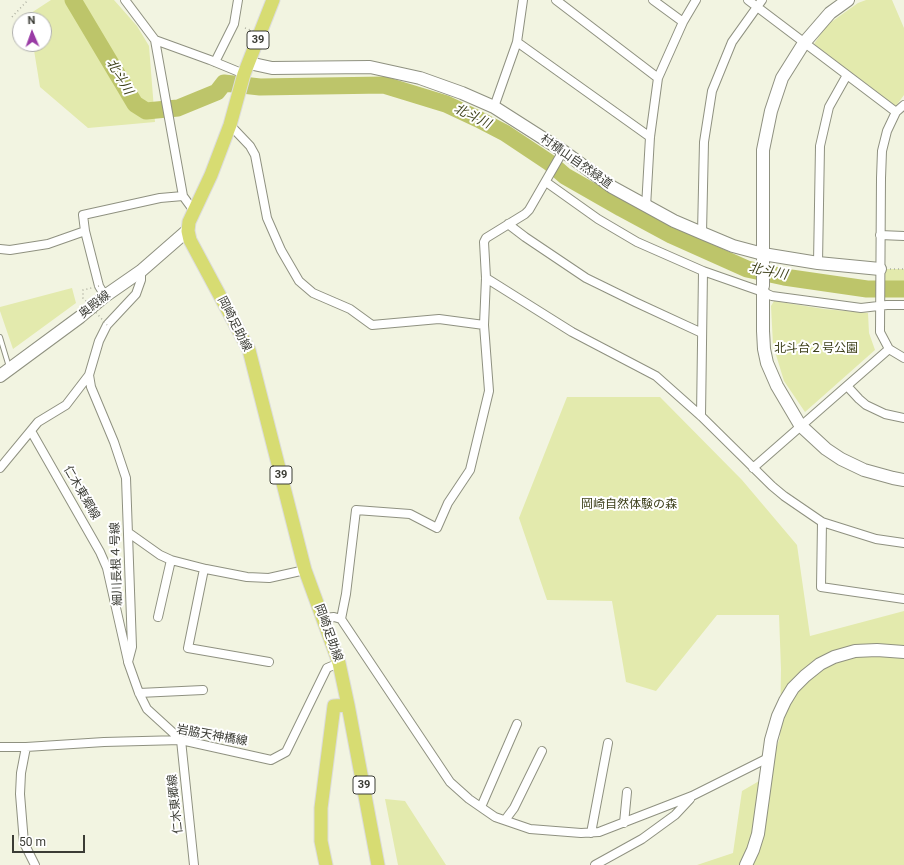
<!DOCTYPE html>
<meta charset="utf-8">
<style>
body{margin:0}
#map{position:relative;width:904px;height:865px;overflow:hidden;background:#f2f4e1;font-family:Roboto,sans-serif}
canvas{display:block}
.north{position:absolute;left:12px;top:12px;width:40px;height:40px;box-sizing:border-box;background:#fff;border:1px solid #b1b1ae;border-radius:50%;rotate:358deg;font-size:11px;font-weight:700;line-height:16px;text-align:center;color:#3b3c35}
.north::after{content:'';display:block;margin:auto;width:14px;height:18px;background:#993ba5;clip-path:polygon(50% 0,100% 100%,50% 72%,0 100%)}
.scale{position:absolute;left:12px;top:835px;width:73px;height:18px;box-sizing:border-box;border:2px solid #3b3c35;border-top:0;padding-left:5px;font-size:12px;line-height:14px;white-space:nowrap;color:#3b3c35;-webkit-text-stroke:3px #fff;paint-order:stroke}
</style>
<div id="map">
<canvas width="904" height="865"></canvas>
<div class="north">N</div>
<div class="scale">50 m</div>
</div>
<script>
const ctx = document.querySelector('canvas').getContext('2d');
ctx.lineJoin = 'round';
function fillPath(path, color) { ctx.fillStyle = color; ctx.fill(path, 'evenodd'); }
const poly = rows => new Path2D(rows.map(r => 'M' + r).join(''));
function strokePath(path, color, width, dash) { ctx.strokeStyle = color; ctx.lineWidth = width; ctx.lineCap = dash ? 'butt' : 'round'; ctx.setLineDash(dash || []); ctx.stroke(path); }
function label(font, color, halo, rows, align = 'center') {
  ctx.font = font + ' Roboto,"Noto Sans JP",sans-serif'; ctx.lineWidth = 4; ctx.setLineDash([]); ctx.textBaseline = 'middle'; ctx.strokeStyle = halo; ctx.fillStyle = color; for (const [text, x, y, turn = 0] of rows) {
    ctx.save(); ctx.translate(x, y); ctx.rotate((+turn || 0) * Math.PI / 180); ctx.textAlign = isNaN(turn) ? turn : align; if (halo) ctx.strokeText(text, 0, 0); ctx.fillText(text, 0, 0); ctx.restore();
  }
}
fillPath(poly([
 [51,0,114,0,137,26,149,46,155,122,88,128,40,87,33,44,44,44,44,20,29,20,28,15],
 [866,0,892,0,904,28,904,95,896,106,814,44,827,25,858,3],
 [880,269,904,269,904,286,880,285],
 [72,288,76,303,13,349,0,311,0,307],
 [774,301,824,309,868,313,869,333,875,350,805,412,784,381,773,345,771,306],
 [567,397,660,397,742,480,797,545,810,636,904,611,904,865,697,865,733,853,742,791,766,777,780,737,781,669,779,615,717,615,656,691,626,682,612,601,547,600,519,518],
 [385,799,405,801,446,865,398,865]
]), '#e3eaad');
strokePath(poly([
 [73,0,135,104,146,111,178,108,217,92,224,83,260,87,384,85,446,104,478,119,505,133,550,163,565,176,621,208,671,235,747,269,784,277,867,289,904,289]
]), '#bdc56a', 17);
const lane = poly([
 [0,337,9,367]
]);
const street = poly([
 [125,0,155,40,183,196,194,211],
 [556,0,658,78],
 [653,0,683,22],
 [748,0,896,112],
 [155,40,210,60,244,74],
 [517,42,650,137],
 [215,62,234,24,238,0],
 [904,105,896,112,887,131,882,151,881,178,880,332,889,349,904,358],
 [494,107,517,42,523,0],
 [230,125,250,146,255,155,267,218,281,250,299,281,313,293,350,309,372,325,439,319,484,325],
 [546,182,598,219,637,242,703,271,763,292,772,296,861,308,887,305,904,305],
 [646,207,650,137,658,78,683,22,696,0],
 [508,224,525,237,586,278,635,302,702,333],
 [702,233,704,142,712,91,732,42,762,0],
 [880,235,904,236],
 [0,249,10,250,48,244,85,231],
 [818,263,820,146,829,107,847,75],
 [486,278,572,332,656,376,701,416,772,486,784,496,822,522,876,539,904,543],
 [105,296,99,286,85,231,83,215,160,198,183,196],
 [89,375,91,387,114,442,126,478,132,647,128,662,139,693,147,709,181,740],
 [847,386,859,399,866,405,885,414,904,418],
 [701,416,703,271],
 [31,431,100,552,107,568,128,661],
 [0,468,38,422,66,405,89,375,99,341,107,325,136,294,141,280,141,271],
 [753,468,889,349],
 [822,522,821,587,904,599],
 [129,533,160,555,171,560,206,569,247,577,269,578,305,570],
 [204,569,188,648,269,662],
 [158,617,171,560],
 [323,618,334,617,341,619,450,782,469,799,495,817,530,829,581,833,599,832,692,796,768,758],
 [341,619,346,594,356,510,410,514,437,528,448,503,470,470,489,391,484,325,486,278,484,242,486,238,525,214,529,210,563,151],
 [139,693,203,690],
 [181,740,194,865],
 [0,747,26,747,104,742,181,740,271,760,286,752,327,668,339,663],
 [26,747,21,773,20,794,24,843,35,865],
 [481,807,517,724],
 [505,820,514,808,542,751],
 [624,823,627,792],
 [591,833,608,743],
 [595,865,642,839,675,815,690,799]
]);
const secondary = poly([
 [249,63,272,68,370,67,420,78,462,93,494,107,563,151,612,187,674,221,702,233,733,246,763,254,818,263,880,269],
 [763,286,763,150,771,111,782,78,804,43,830,13,848,0],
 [763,292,763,331,764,349,767,363,777,386,800,425,826,449,841,459,864,470,893,478,904,480],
 [0,376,80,317,105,296,141,271,188,230],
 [746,865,753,850,758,834,771,740,778,716,785,701,793,688,805,676,820,664,834,657,855,651,877,650,904,652]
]);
const primary = poly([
 [273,0,244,74,230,125,211,175,189,222,188,231,190,240,249,350,305,570,339,663,348,705,334,706,321,808,321,841,326,865],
 [348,705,378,865]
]);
strokePath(lane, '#8f9180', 6);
strokePath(street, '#8f9180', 10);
strokePath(secondary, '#8f9180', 14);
strokePath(primary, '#dcdcdb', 15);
strokePath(poly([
 [12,17,28,0],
 [890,269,904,269]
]), '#acae9f', 1.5, [1, 3]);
strokePath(lane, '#fff', 4);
strokePath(street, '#fff', 8);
strokePath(secondary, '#fff', 12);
strokePath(primary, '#d7dc72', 13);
strokePath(poly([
 [245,28,267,36],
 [99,286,83,290,83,298,107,325]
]), '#acae9f', 1.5, [1, 3]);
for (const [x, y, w] of [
 [258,40,22],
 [281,475,22],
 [364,785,22]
]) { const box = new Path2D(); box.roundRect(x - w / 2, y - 9, w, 18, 3); ctx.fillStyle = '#fff'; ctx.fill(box); strokePath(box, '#3b3c35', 1); }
label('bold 11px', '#3b3c35', null, [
 ["39",258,40],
 ["39",281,475],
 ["39",364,785]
]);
label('12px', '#3b3c35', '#fff', [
 ["村積山自然緑道",576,162,35],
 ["奥殿線",95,305,-38],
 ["岡崎足助線",234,324,63],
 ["仁木東郷線",81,493,60],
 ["細川長根４号線",117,564,-92],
 ["岡崎足助線",328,633,70],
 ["岩脇天神橋線",212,736,10],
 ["仁木東郷線",176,804,-96]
]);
label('12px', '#3c3f19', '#fff', [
 ["北斗台２号公園",816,349],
 ["岡崎自然体験の森",629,505]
]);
label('italic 13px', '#40431c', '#fff', [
 ["北斗川",119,77,59],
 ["北斗川",472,117,26],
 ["北斗川",768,272,11]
]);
</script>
